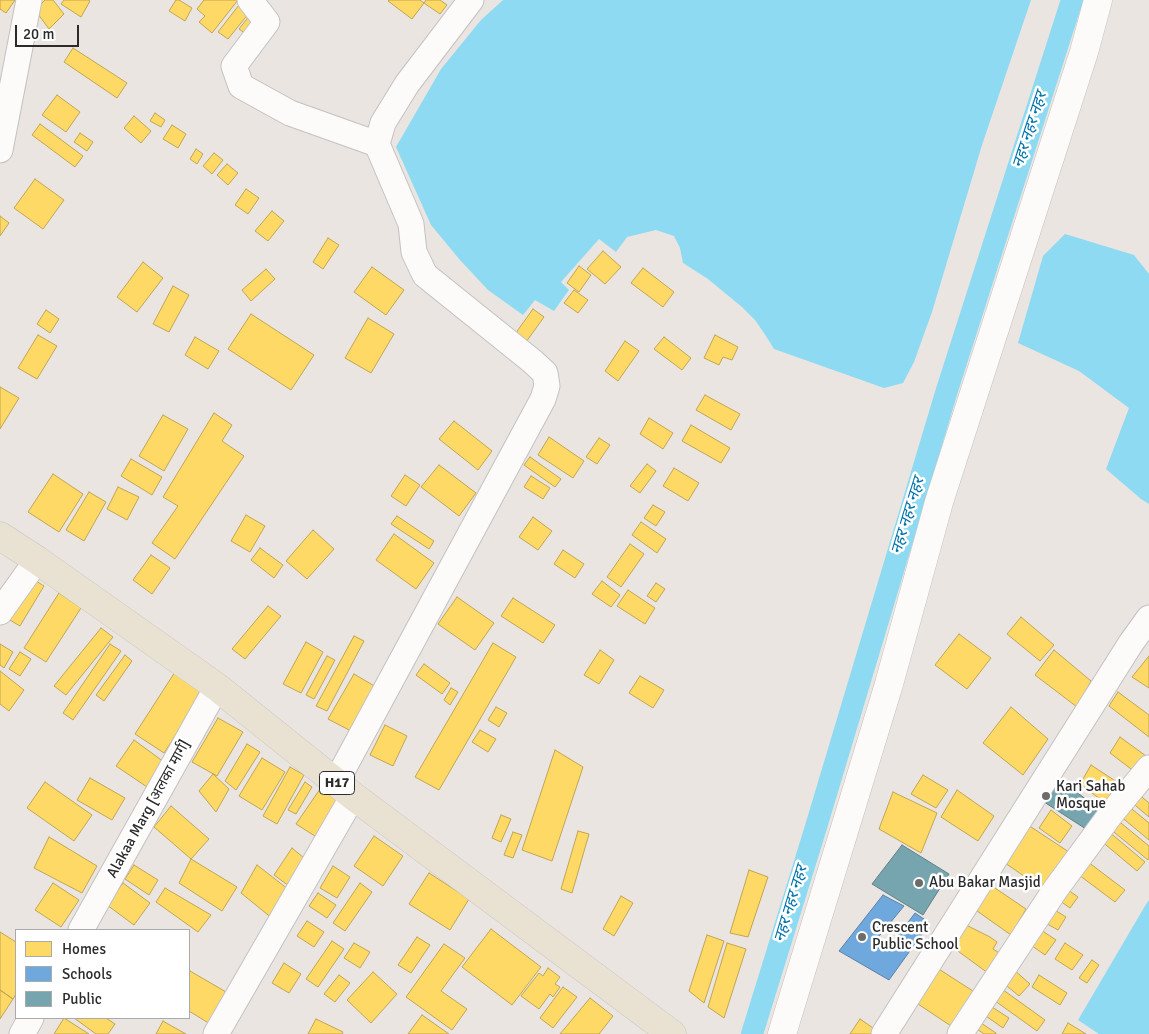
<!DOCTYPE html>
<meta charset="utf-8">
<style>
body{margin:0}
#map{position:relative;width:1149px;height:1034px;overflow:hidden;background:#eae5e0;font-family:Signika,sans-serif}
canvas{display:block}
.legend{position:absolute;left:15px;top:929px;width:175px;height:90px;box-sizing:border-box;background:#fff;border:1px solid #aaa;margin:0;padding:6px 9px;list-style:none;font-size:15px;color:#2b2b2b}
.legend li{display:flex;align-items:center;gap:10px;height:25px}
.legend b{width:25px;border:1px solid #aaa}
.scale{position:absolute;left:15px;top:25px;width:64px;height:22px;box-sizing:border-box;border:2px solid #2b2b2b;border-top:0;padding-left:6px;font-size:15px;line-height:18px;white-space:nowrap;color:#2b2b2b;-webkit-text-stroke:4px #fff;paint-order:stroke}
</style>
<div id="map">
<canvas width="1149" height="1034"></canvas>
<ul class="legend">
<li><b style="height:14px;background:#ffd966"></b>Homes</li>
<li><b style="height:14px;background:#6fa8dc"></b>Schools</li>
<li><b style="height:14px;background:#76a5af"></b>Public</li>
</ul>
<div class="scale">20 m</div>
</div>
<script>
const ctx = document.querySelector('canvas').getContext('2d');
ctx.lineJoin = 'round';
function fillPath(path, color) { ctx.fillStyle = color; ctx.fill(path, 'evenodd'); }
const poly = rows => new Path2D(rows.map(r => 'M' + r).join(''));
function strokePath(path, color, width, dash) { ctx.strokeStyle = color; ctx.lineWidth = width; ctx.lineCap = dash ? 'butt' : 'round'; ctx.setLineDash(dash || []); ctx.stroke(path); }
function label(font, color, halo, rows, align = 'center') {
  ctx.font = font + ' Signika,"Noto Sans Devanagari",sans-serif'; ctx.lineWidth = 5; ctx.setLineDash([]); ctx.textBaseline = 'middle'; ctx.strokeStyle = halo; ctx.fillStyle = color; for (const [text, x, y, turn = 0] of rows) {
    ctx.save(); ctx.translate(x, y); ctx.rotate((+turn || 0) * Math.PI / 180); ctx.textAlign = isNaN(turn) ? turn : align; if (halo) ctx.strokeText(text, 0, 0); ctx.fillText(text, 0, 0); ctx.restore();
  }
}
fillPath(poly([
 [503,0,1031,0,982,145,932,312,914,362,903,383,884,388,774,349,766,336,755,320,742,307,708,279,683,263,680,248,674,236,656,230,627,237,616,252,599,239,561,282,569,290,554,311,535,300,523,315,488,290,460,260,431,225,396,147,441,69,481,20],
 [1065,234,1134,255,1149,274,1149,504,1141,499,1106,469,1129,408,1079,371,1018,343,1043,256],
 [1149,900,1149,1034,1099,1034,1078,1020,1145,906]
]), '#8edaf2');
const homes = poly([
 [0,0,15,0,6,13,0,9,0,0],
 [45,0,53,0,64,14,49,29,35,10,45,0],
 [64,0,88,0,90,1,81,17,61,4,64,0],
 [176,0,179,0,192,8,185,21,169,11,176,0],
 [204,0,238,0,212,33,199,22,205,16,197,9,204,0],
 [389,0,420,0,424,3,412,19,388,1,389,0],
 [426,0,440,0,447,5,440,14,424,3,426,0],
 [239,5,249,13,228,39,218,32,239,5],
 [250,15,260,22,249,36,239,29,250,15],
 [73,48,127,83,117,98,64,62,73,48],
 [57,95,80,112,66,132,42,115,57,95],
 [155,113,165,120,161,127,150,121,155,113],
 [134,116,151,131,141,143,124,128,134,116],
 [40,124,83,156,75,167,32,135,40,124],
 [172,125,186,134,178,148,163,139,172,125],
 [80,133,93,142,87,151,74,142,80,133],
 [196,149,203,154,197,164,190,159,196,149],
 [214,153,223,160,212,174,203,166,214,153],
 [227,164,238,173,228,185,217,175,227,164],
 [35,179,64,200,43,229,14,208,35,179],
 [246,189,259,198,248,214,235,205,246,189],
 [272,211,284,221,268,241,255,231,272,211],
 [0,216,9,223,0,236,0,216],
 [328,238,339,245,323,269,313,262,328,238],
 [603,251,621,267,605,284,587,269,603,251],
 [143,262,163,278,137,312,117,297,143,262],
 [579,266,591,275,579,292,567,283,579,266],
 [372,267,404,290,386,315,354,292,372,267],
 [643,268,674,292,663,307,631,283,643,268],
 [266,269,275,279,251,301,242,290,266,269],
 [173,286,189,295,169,332,153,324,173,286],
 [574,290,588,300,578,313,564,303,574,290],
 [533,309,544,317,526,342,515,334,533,309],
 [46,310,59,319,50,333,37,324,46,310],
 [251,314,314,355,291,390,228,349,251,314],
 [368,318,394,334,371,373,345,358,368,318],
 [38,335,57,346,37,379,18,368,38,335],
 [715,335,738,347,732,360,723,357,719,365,704,358,715,335],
 [195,337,219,351,208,369,185,355,195,337],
 [664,337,691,358,682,370,654,349,664,337],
 [625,341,639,351,618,381,605,371,625,341],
 [0,387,19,398,0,429,0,387],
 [705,395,740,414,731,430,696,410,705,395],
 [214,413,232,425,222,441,244,456,175,559,152,543,178,506,163,497,214,413],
 [163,415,188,429,164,471,139,456,163,415],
 [649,418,673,433,663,449,640,434,649,418],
 [454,421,492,451,478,470,439,439,454,421],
 [691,425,730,448,721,463,682,441,691,425],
 [549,437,584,461,573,478,538,455,549,437],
 [599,438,610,445,597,464,586,457,599,438],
 [530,457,561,479,555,487,524,465,530,457],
 [131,459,162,477,152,495,121,476,131,459],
 [647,464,656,471,640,493,630,486,647,464],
 [439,465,476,493,459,516,421,487,439,465],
 [674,468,699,483,688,501,663,486,674,468],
 [53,474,83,494,59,532,28,512,53,474],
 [405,475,420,485,406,506,391,496,405,475],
 [531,476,550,488,543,499,524,487,531,476],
 [118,487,139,497,127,520,107,509,118,487],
 [89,492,106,502,84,541,66,530,89,492],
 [653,505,665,512,656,526,644,518,653,505],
 [246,515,265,526,250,552,231,541,246,515],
 [397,516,434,541,429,549,391,524,397,516],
 [533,517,552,531,538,550,519,537,533,517],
 [641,522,666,539,657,553,632,535,641,522],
 [313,530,334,549,307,579,286,561,313,530],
 [394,534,434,563,416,589,376,560,394,534],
 [630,544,644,554,621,587,607,577,630,544],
 [260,548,283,565,274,578,251,560,260,548],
 [563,550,584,564,575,578,554,564,563,550],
 [151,555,170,568,152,594,133,580,151,555],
 [28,576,44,586,20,626,3,616,28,576],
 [602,581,620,595,611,607,592,594,602,581],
 [656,583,665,589,656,602,647,596,656,583],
 [628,590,655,608,645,624,617,606,628,590],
 [59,593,81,608,46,662,24,648,59,593],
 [457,597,494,623,475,650,438,624,457,597],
 [513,598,555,625,543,643,501,616,513,598],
 [268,606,281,616,245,659,232,649,268,606],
 [1021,617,1054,645,1040,661,1007,634,1021,617],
 [101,628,113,637,66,695,54,686,101,628],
 [959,634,991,658,967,689,935,665,959,634],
 [354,636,364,641,327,711,316,706,354,636],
 [306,642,323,652,301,693,283,684,306,642],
 [493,643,516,657,439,790,415,777,493,643],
 [0,644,13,652,4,668,0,665,0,644],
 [110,644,121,651,73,720,63,713,110,644],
 [600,650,614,660,599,684,584,675,600,650],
 [1054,650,1091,681,1077,707,1035,675,1054,650],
 [20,652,31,659,20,676,9,669,20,652],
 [125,655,132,661,104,701,96,695,125,655],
 [327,656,335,660,314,699,306,695,327,656],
 [1149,656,1149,688,1132,677,1149,656],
 [424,664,450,683,442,694,416,675,424,664],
 [0,671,24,690,9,711,0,704,0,671],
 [175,672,205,690,164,753,135,734,175,672],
 [354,674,376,687,351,731,328,719,354,674],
 [640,676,664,690,653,708,629,693,640,676],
 [451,688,458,692,450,705,444,700,451,688],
 [1118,692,1149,715,1149,737,1109,706,1118,692],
 [496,707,507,713,499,727,488,720,496,707],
 [1011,707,1048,739,1023,775,983,743,1011,707],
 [218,718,243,732,217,776,192,762,218,718],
 [385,725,407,736,393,766,370,755,385,725],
 [480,730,496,739,488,752,472,742,480,730],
 [1120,737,1146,756,1135,772,1110,753,1120,737],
 [134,740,164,762,147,787,116,766,134,740],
 [247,744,260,752,236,790,225,781,247,744],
 [555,750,583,767,552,861,522,850,555,750],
 [262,758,285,772,262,810,239,796,262,758],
 [1091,765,1123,786,1108,805,1080,784,1091,765],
 [290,767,304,775,277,824,263,816,290,767],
 [213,774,229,789,216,812,199,791,213,774],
 [923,775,948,790,936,808,911,794,923,775],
 [90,778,125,798,112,820,77,800,90,778],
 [45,782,92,815,74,841,27,808,45,782],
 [305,782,312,787,296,814,288,810,305,782],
 [320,789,342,803,318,838,296,824,320,789],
 [957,790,994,816,978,841,941,817,957,790],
 [893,792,937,813,921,853,879,829,893,792],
 [1136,792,1149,803,1149,817,1129,800,1136,792],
 [1127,805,1149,823,1149,840,1119,815,1127,805],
 [171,806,209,839,191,859,154,827,171,806],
 [1051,810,1072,826,1060,843,1039,828,1051,810],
 [501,815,511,819,501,842,492,838,501,815],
 [1116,819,1149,846,1149,858,1148,860,1109,828,1116,819],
 [1025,823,1072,854,1046,891,1002,861,1025,823],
 [578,831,589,834,572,893,561,889,578,831],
 [1108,831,1145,862,1137,871,1100,840,1108,831],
 [513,832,522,835,513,858,504,855,513,832],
 [374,836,403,856,383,886,354,866,374,836],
 [49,837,97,866,82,893,34,868,49,837],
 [292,848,310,863,293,889,274,875,292,848],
 [191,859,237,887,222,911,179,883,191,859],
 [1084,859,1125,890,1115,902,1075,872,1084,859],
 [134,865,158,880,149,895,125,879,134,865],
 [257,865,293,893,273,919,241,893,257,865],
 [333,866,350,877,337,898,320,888,333,866],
 [749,870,768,877,748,937,730,933,749,870],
 [429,873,469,899,450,930,409,904,429,873],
 [986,882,1026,909,1011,935,970,906,986,882],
 [53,883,79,900,61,927,35,910,53,883],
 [123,883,150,903,134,925,107,905,123,883],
 [360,883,372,892,345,931,333,923,360,883],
 [1064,887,1078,897,1070,908,1056,898,1064,887],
 [165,888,211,915,198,932,156,902,165,888],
 [318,893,336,905,327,918,309,906,318,893],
 [621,896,633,903,614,936,603,929,621,896],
 [1050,907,1066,917,1058,930,1042,921,1050,907],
 [307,921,324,932,314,947,297,936,307,921],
 [964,924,990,937,997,942,993,949,1004,956,992,976,951,946,964,924],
 [1038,928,1056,940,1045,955,1028,943,1038,928],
 [491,929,541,967,512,1005,462,967,491,929],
 [0,932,16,942,16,994,13,999,0,990,0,932],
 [707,935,724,941,704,1003,689,991,707,935],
 [417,937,430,945,411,973,398,965,417,937],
 [332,941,344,949,318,987,306,979,332,941],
 [354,943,370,952,360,968,344,958,354,943],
 [727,943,746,949,724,1018,708,1007,727,943],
 [1065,943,1083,955,1072,970,1055,959,1065,943],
 [444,944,465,958,441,991,467,1009,452,1030,406,997,444,944],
 [1092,960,1099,965,1087,983,1079,978,1092,960],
 [284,963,301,974,289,993,272,983,284,963],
 [931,964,976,993,954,1028,909,998,931,964],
 [548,968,560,977,555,984,560,987,553,997,550,994,539,1009,521,996,539,973,543,976,548,968],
 [1013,969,1030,984,1019,996,1002,982,1013,969],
 [190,971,233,996,215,1027,189,1011,189,973,190,971],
 [373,972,397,994,371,1023,347,1000,373,972],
 [339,975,350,983,335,1002,324,994,339,975],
 [1039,975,1067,993,1060,1005,1032,987,1039,975],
 [563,987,577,997,553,1028,540,1018,563,987],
 [999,987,1045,1020,1037,1031,991,998,999,987],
 [0,990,13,999,0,1019,0,990],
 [590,998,613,1016,599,1034,560,1034,590,998],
 [989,1005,1009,1018,1003,1028,983,1014,989,1005],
 [422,1015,449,1034,408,1034,422,1015],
 [64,1018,89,1034,54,1034,64,1018],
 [74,1018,106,1018,115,1024,108,1034,96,1034,74,1018],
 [316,1019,343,1032,342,1034,308,1034,316,1019],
 [860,1019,876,1030,873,1034,850,1034,860,1019],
 [163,1021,168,1024,186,1034,156,1034,163,1021],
 [978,1021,996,1033,996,1034,984,1034,974,1027,978,1021],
 [1068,1023,1086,1034,1062,1034,1068,1023]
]);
fillPath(homes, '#ffd966');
strokePath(homes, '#bfa554', 1);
const schools = poly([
 [883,895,904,906,876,940,891,945,915,913,930,923,889,980,839,951,883,895]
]);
fillPath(schools, '#6fa8dc');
strokePath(schools, '#5b82a7', 1);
const public = poly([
 [1056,777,1102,811,1089,831,1041,800,1056,777],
 [902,845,949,874,923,915,872,884,902,845]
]);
fillPath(public, '#76a5af');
strokePath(public, '#608087', 1);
strokePath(poly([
 [752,1034,816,827,947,390,1072,0]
]), '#8edaf2', 22);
const street = poly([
 [250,0,267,22,234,66,241,86,290,113,377,144],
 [0,150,29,0],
 [0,612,37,560],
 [336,782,543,399,547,386,545,373,532,361,425,275,414,252,411,224,377,144,383,123,407,84,471,0],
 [81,930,217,687],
 [22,1034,31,1018],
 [216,1034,353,796],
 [884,1034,1131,643,1149,618],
 [960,1034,1055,890,1111,814,1149,768]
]);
const secondary = poly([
 [782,1034,889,684,939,502,1084,52,1098,0]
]);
const primary = poly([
 [0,536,37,560,217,687,353,796,672,1034]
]);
strokePath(street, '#c3c1c2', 27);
strokePath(secondary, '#c3c1c2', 29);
strokePath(primary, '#c5c3c1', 29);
strokePath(street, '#fcfbfa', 25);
strokePath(secondary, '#fcfbfa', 28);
strokePath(primary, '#e9e2d2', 28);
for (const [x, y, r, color] of [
 [1046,796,5,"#6e6c6a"],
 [919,883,5,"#6e6c6a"],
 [862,937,5,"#6e6c6a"]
]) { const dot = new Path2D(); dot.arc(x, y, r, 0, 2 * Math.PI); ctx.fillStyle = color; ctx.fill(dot); strokePath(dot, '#fff', 2); }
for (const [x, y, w] of [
 [337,783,35]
]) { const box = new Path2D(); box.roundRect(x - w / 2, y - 11.5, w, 23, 4); ctx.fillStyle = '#fff'; ctx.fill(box); strokePath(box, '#2b2b2b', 1); }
label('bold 14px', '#2b2b2b', null, [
 ["H17",337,783]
]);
label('15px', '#2b2b2b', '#fff', [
 ["Kari Sahab",1056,787],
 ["Mosque",1056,804],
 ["Abu Bakar Masjid",929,883],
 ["Crescent",872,928],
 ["Public School",872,945]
], 'left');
label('15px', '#2b2b2b', '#fff', [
 ["Alakaa Marg [अलका मार्ग]",149,809,-61]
]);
label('italic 16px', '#0173aa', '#fff', [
 ["नहर नहर नहर",1030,130,-72],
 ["नहर नहर नहर",908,516,-73],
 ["नहर नहर नहर",791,904,-73]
]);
</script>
